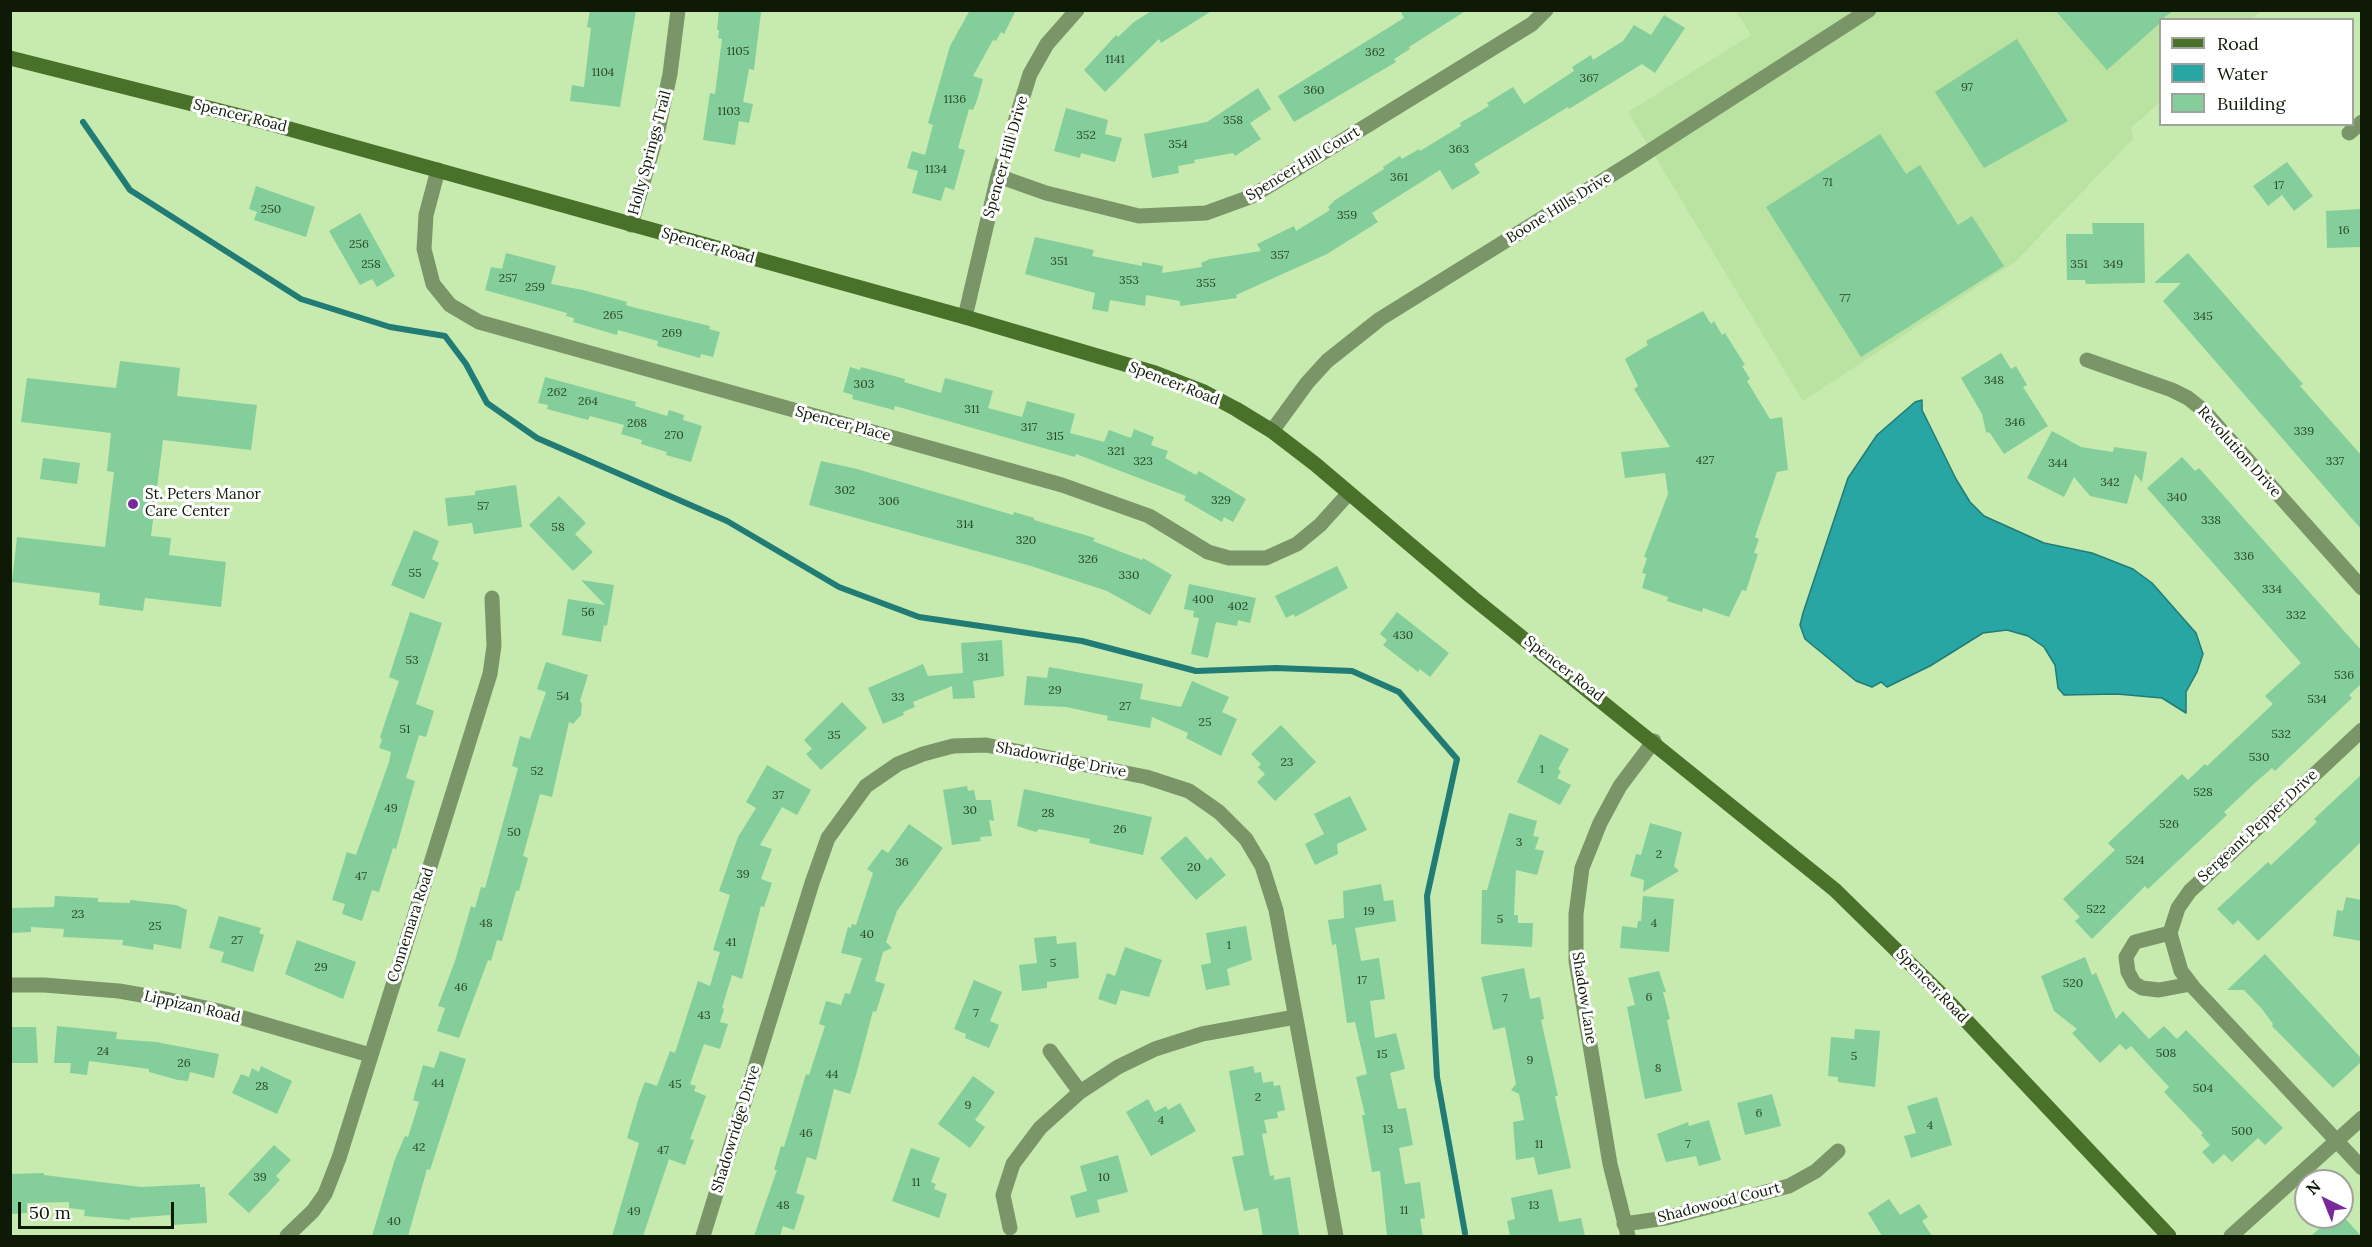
<!DOCTYPE html>
<style>
body{margin:0}
#map{position:relative;width:2372px;height:1247px;overflow:hidden;background:#c7ebaf;font-family:Lora,serif}
canvas{display:block}
.frame{position:absolute;inset:0;border:12px solid #0e1a05;pointer-events:none}
.legend{position:absolute;left:2159px;top:18px;width:195px;height:108px;box-sizing:border-box;background:#fff;border:2px solid #9fa39b;margin:0;padding:8px 10px;list-style:none;font-size:18px;color:#0e1a05}
.legend li{display:flex;align-items:center;gap:12px;height:30px}
.legend b{width:30px;border:2px solid #9fa39b}
.north{position:absolute;left:2294px;top:1169px;width:60px;height:60px;box-sizing:border-box;background:#fff;border:2px solid #9fa39b;border-radius:50%;rotate:317deg;font-size:16px;font-weight:700;line-height:24px;text-align:center;color:#0e1a05}
.north::after{content:'';display:block;margin:auto;width:21px;height:27px;background:#78299b;clip-path:polygon(50% 0,100% 100%,50% 72%,0 100%)}
.scale{position:absolute;left:18px;top:1202px;width:156px;height:27px;box-sizing:border-box;border:3px solid #0e1a05;border-top:0;padding-left:8px;font-size:18px;line-height:21px;white-space:nowrap;color:#0e1a05;-webkit-text-stroke:4px #fff;paint-order:stroke}
</style>
<div id="map">
<canvas width="2372" height="1247"></canvas>
<div class="frame"></div>
<ul class="legend">
<li><b style="height:8px;background:#497129"></b>Road</li>
<li><b style="height:16px;background:#28a6a4"></b>Water</li>
<li><b style="height:16px;background:#83ce9a"></b>Building</li>
</ul>
<div class="north">N</div>
<div class="scale">50 m</div>
</div>
<script>
const ctx = document.querySelector('canvas').getContext('2d');
ctx.lineJoin = 'round';
function fillPath(path, color) { ctx.fillStyle = color; ctx.fill(path, 'evenodd'); }
const poly = rows => new Path2D(rows.map(r => 'M' + r).join(''));
function strokePath(path, color, width, dash) { ctx.strokeStyle = color; ctx.lineWidth = width; ctx.lineCap = dash ? 'butt' : 'round'; ctx.setLineDash(dash || []); ctx.stroke(path); }
function label(font, color, halo, rows, align = 'center') {
  ctx.font = font + ' Lora,serif'; ctx.lineWidth = 6; ctx.setLineDash([]); ctx.textBaseline = 'middle'; ctx.strokeStyle = halo; ctx.fillStyle = color; for (const [text, x, y, turn = 0] of rows) {
    ctx.save(); ctx.translate(x, y); ctx.rotate((+turn || 0) * Math.PI / 180); ctx.textAlign = isNaN(turn) ? turn : align; if (halo) ctx.strokeText(text, 0, 0); ctx.fillText(text, 0, 0); ctx.restore();
  }
}
fillPath(poly([
 [1736,11,2262,11,2252,19,2160,20,2160,102,2131,128,2133,139,2015,262,1803,401,1628,112,1751,35]
]), '#bae2a0');
const water = poly([
 [1922,400,1922,410,1956,479,1970,502,1984,516,2044,543,2092,553,2133,569,2152,583,2196,633,2203,654,2197,672,2186,692,2186,713,2162,698,2117,694,2064,695,2058,688,2055,665,2044,647,2028,636,2007,630,1983,633,1930,666,1887,687,1881,682,1872,687,1856,681,1805,639,1800,625,1803,613,1848,478,1877,435,1915,402,1922,400]
]);
fillPath(water, '#28a6a4');
strokePath(water, '#207c74', 1.5);
strokePath(poly([
 [83,122,130,190,301,299,390,327,445,336,466,364,487,403,537,438,727,521,839,587,919,617,1082,641,1196,671,1276,668,1352,671,1399,692,1457,759,1427,896,1437,1077,1465,1233]
]), '#207c74', 6);
fillPath(poly([
 [590,10,636,10,620,107,570,101,572,85,584,87,591,28,587,27],
 [719,10,761,12,754,70,749,69,743,102,753,104,749,123,739,121,735,145,703,140,710,93,715,94,722,39,718,38,719,30,717,30],
 [970,10,1016,10,1004,34,1001,32,996,41,993,40,973,76,983,79,977,100,973,110,969,109,958,148,965,150,954,190,945,187,941,201,912,193,918,171,907,168,912,151,925,155,933,125,928,123,950,46],
 [1153,10,1213,10,1161,43,1159,39,1105,92,1084,70,1116,35,1118,37,1134,22],
 [1400,10,1467,10,1409,47,1410,49,1394,59,1396,62,1294,122,1278,96,1404,18],
 [2055,10,2175,10,2160,20,2160,23,2107,70],
 [1664,15,1685,28,1655,73,1642,64,1569,109,1568,107,1474,164,1480,173,1452,190,1440,170,1372,213,1378,222,1327,254,1236,295,1237,298,1180,306,1180,301,1146,295,1145,306,1110,300,1108,312,1092,309,1095,293,1025,274,1035,237,1094,250,1092,256,1142,266,1142,262,1163,266,1162,273,1202,267,1201,263,1210,259,1261,251,1257,244,1294,226,1296,231,1330,210,1328,207,1335,200,1384,169,1383,167,1400,156,1402,159,1419,149,1420,151,1461,126,1460,123,1489,106,1487,103,1513,87,1524,104,1574,71,1572,67,1591,55,1593,60,1623,41,1634,25,1651,35],
 [2017,39,2068,121,1984,168,1935,92],
 [1258,88,1271,109,1250,123,1261,139,1235,156,1233,153,1194,160,1195,163,1178,166,1179,173,1152,178,1144,134,1207,122],
 [1066,108,1108,120,1105,134,1122,138,1115,162,1081,153,1080,158,1054,151],
 [1880,134,1906,174,1920,165,1958,225,1972,216,2004,266,1861,357,1766,207],
 [2287,162,2313,196,2294,211,2282,195,2268,206,2253,186],
 [256,186,315,207,306,237,254,220,257,212,249,209],
 [2361,209,2361,247,2327,248,2326,211],
 [360,213,395,276,377,287,372,279,360,285,329,231],
 [2092,223,2144,223,2145,283,2086,284,2085,280,2067,280,2066,234,2093,234],
 [506,253,556,266,551,284,583,290,627,302,626,305,636,308,710,326,709,329,720,332,713,357,701,354,700,358,657,346,658,341,618,330,617,335,573,322,574,318,566,316,567,313,485,290,491,267,502,269],
 [2188,253,2303,384,2300,386,2361,455,2361,529,2163,301,2181,283,2154,283],
 [1703,311,1711,324,1714,321,1722,335,1725,333,1745,365,1742,366,1750,379,1747,381,1770,419,1782,417,1788,470,1777,472,1755,537,1759,539,1754,553,1758,554,1746,591,1742,590,1729,617,1703,608,1702,612,1667,601,1668,597,1642,588,1646,574,1642,573,1647,558,1644,557,1668,494,1665,473,1625,478,1621,452,1670,447,1634,389,1638,386,1625,359,1648,345,1646,341],
 [2001,353,2011,369,2016,366,2027,385,2023,387,2048,426,2004,454,1990,433,1986,432,1982,414,1961,378],
 [120,361,180,368,177,396,257,405,251,450,163,440,151,536,171,538,169,555,226,562,221,607,145,598,143,611,99,605,100,593,12,582,17,537,105,547,114,472,107,471,111,433,21,422,27,378,116,388],
 [850,367,860,370,861,367,905,379,904,382,941,393,945,378,993,391,988,408,1022,417,1027,401,1075,414,1070,433,1104,442,1109,430,1131,438,1134,429,1154,437,1151,445,1168,451,1165,458,1196,475,1199,471,1246,499,1233,522,1224,517,1222,522,1184,500,1186,496,1076,454,1075,457,895,406,894,410,852,399,853,395,843,392],
 [545,377,636,402,635,406,667,416,669,410,684,415,683,420,702,426,691,462,666,455,667,452,641,444,642,440,621,434,624,425,590,416,588,420,547,409,548,405,538,403],
 [2052,431,2081,447,2113,452,2114,447,2147,452,2142,482,2135,474,2127,504,2090,496,2074,477,2064,497,2027,478],
 [2182,457,2195,471,2199,468,2361,650,2361,684,2349,695,2352,698,2275,771,2272,768,2256,782,2224,812,2227,815,2148,889,2145,886,2092,939,2075,921,2080,917,2063,899,2115,850,2108,843,2182,774,2188,780,2205,764,2207,766,2273,704,2265,696,2301,663,2147,488],
 [43,458,80,463,77,484,40,479],
 [821,461,857,469,1013,515,1014,512,1034,518,1034,520,1095,538,1093,541,1142,560,1143,558,1172,575,1150,615,1107,591,1031,566,809,505],
 [516,485,522,527,474,534,472,523,448,526,445,498,475,495,475,491],
 [559,496,586,523,575,534,593,552,573,571,529,525],
 [414,530,439,541,432,559,439,563,424,599,391,585],
 [1337,566,1348,588,1295,617,1294,614,1286,618,1275,596],
 [581,580,614,585,607,626,604,625,601,642,562,635,568,599,605,605],
 [1189,584,1256,598,1250,623,1238,620,1237,626,1216,622,1208,658,1191,654,1199,618,1193,617,1194,611,1184,609],
 [410,612,442,623,416,704,434,711,426,737,419,735,406,778,415,781,396,849,393,848,379,892,372,890,362,921,342,914,345,904,332,900,347,852,356,855,389,762,391,752,379,748,382,740,380,737,399,681,389,677],
 [1397,612,1449,653,1430,677,1420,669,1418,672,1383,645,1387,640,1380,634],
 [1002,640,1004,676,973,681,975,698,953,699,952,686,913,702,915,707,903,712,904,715,883,724,868,688,923,664,928,676,963,673,961,643],
 [546,662,588,675,580,701,582,704,581,715,573,724,569,722,552,797,540,794,523,856,528,858,519,891,516,891,502,941,497,940,491,961,488,960,459,1038,437,1031,445,1008,438,1006,455,961,471,906,475,908,481,887,485,888,518,768,512,766,520,736,530,739,546,692,537,689],
 [1049,667,1143,684,1140,699,1181,707,1192,681,1229,697,1222,712,1237,719,1221,756,1186,738,1188,733,1152,717,1150,728,1107,720,1108,716,1066,707,1024,705,1027,676,1047,678],
 [842,702,867,728,821,770,806,754,812,749,804,740],
 [1281,725,1316,762,1275,801,1257,782,1265,774,1258,767,1261,764,1251,754],
 [1540,734,1569,749,1558,769,1561,771,1557,778,1571,785,1560,805,1517,782],
 [767,765,811,790,797,815,782,807,760,845,772,849,761,879,772,883,764,907,761,906,742,979,732,975,722,1008,724,1009,720,1022,728,1024,720,1049,704,1044,690,1084,696,1086,694,1091,706,1096,690,1139,694,1140,685,1165,669,1159,643,1236,612,1236,639,1143,627,1138,639,1097,645,1082,657,1086,670,1051,675,1053,698,981,710,986,720,952,713,950,730,895,719,891,738,837,756,808,746,802],
 [2361,775,2361,842,2258,941,2238,920,2233,925,2217,909,2268,862,2271,865,2317,822,2314,819],
 [967,786,968,791,974,790,976,800,991,800,994,821,989,820,992,836,980,837,981,841,952,845,943,790],
 [1024,789,1152,817,1143,855,1089,843,1090,839,1039,829,1036,832,1017,826],
 [1350,796,1367,830,1337,844,1338,854,1315,865,1305,844,1324,834,1314,814],
 [1509,813,1537,821,1533,836,1539,837,1535,849,1544,851,1537,875,1516,870,1514,915,1518,915,1518,923,1533,923,1532,947,1481,944,1482,890,1487,890],
 [1650,823,1682,832,1674,866,1679,871,1643,892,1644,880,1630,876,1636,854,1641,855],
 [909,824,943,848,897,911,886,942,892,948,883,952,875,981,885,984,876,1012,873,1011,856,1075,850,1094,834,1089,816,1160,807,1157,796,1193,805,1196,794,1230,783,1226,780,1236,754,1236,777,1170,774,1170,781,1146,784,1147,806,1074,809,1075,825,1026,819,1024,826,1001,841,1005,845,993,850,994,862,958,841,953,848,927,851,928,852,924,856,925,873,873,867,869,882,849,888,853],
 [1186,836,1207,860,1211,857,1226,875,1196,900,1160,858],
 [1381,884,1384,901,1393,900,1396,921,1355,928,1361,961,1379,958,1385,999,1370,1001,1375,1038,1396,1033,1405,1069,1390,1073,1398,1109,1406,1108,1413,1145,1399,1148,1405,1184,1420,1182,1425,1218,1420,1219,1423,1236,1387,1236,1380,1171,1372,1172,1362,1115,1365,1115,1356,1077,1367,1074,1355,1022,1347,1023,1336,944,1332,945,1328,920,1344,918,1343,891],
 [55,896,98,898,98,902,130,903,130,900,176,905,187,910,181,949,154,944,153,950,122,945,123,940,63,937,64,929,31,927,31,932,10,933,10,908,54,907],
 [1643,896,1674,899,1669,952,1620,948,1622,926,1637,928,1638,921,1641,921],
 [2346,897,2361,900,2361,941,2333,936,2337,910,2343,911],
 [219,916,261,928,259,933,264,935,253,972,221,962,224,952,209,948],
 [1246,926,1252,960,1227,969,1230,985,1206,990,1201,965,1211,963,1206,933],
 [1056,936,1057,944,1076,942,1079,978,1047,982,1047,988,1022,991,1019,965,1037,963,1034,938],
 [297,940,356,962,343,999,285,974],
 [1125,947,1162,960,1149,997,1121,990,1116,1005,1098,999,1107,973,1115,976],
 [2265,954,2361,1058,2361,1062,2333,1088,2272,1026,2273,1024,2262,1009,2244,990,2227,990],
 [2085,957,2092,975,2096,973,2116,1019,2123,1011,2149,1039,2164,1026,2177,1039,2186,1030,2283,1128,2265,1145,2258,1138,2232,1162,2224,1154,2213,1164,2202,1152,2210,1145,2201,1135,2203,1133,2164,1092,2169,1087,2131,1046,2126,1050,2120,1044,2100,1063,2072,1033,2077,1029,2054,1011,2041,976],
 [1524,968,1530,999,1540,997,1544,1019,1541,1020,1558,1096,1555,1096,1571,1168,1538,1175,1534,1157,1516,1160,1513,1122,1524,1120,1519,1094,1511,1090,1516,1084,1505,1027,1493,1030,1481,977],
 [1659,971,1666,992,1663,992,1670,1019,1667,1020,1682,1091,1645,1099,1627,1007,1635,1005,1628,978],
 [974,980,1002,992,990,1021,999,1025,989,1048,965,1038,966,1034,954,1029],
 [57,1026,117,1032,116,1039,156,1042,219,1054,214,1078,190,1072,188,1081,178,1080,149,1072,149,1069,89,1061,87,1075,70,1073,71,1063,54,1063],
 [11,1027,36,1027,38,1063,10,1063],
 [1855,1029,1880,1031,1875,1087,1838,1082,1838,1077,1828,1076,1831,1037,1854,1039],
 [440,1051,466,1059,430,1170,427,1169,408,1236,372,1236,395,1159,405,1136,408,1137,419,1102,413,1100,423,1065,434,1068],
 [261,1066,292,1081,277,1114,232,1093,241,1074,249,1077,252,1068,259,1072],
 [1253,1066,1255,1073,1261,1072,1263,1083,1273,1081,1274,1086,1280,1085,1285,1110,1277,1112,1278,1118,1264,1120,1267,1133,1262,1134,1270,1176,1274,1175,1274,1180,1290,1177,1299,1236,1263,1236,1258,1208,1244,1211,1232,1157,1244,1155,1229,1071],
 [973,1076,995,1092,975,1120,985,1127,970,1148,938,1124],
 [1772,1094,1781,1126,1745,1135,1737,1103],
 [1937,1097,1952,1145,1911,1158,1904,1136,1916,1133,1907,1106],
 [1148,1099,1155,1112,1166,1106,1168,1110,1180,1103,1196,1131,1151,1156,1126,1112],
 [1709,1120,1721,1160,1699,1166,1696,1156,1666,1162,1657,1134,1688,1122,1689,1126],
 [274,1145,291,1160,276,1176,280,1180,249,1213,228,1194],
 [911,1148,940,1158,931,1182,936,1184,934,1189,947,1194,939,1218,892,1201],
 [1118,1155,1128,1192,1097,1200,1100,1212,1076,1218,1070,1196,1087,1191,1080,1166],
 [44,1173,44,1175,141,1187,200,1184,200,1187,205,1187,207,1223,171,1225,170,1215,130,1218,130,1220,84,1216,85,1210,69,1208,69,1202,27,1203,27,1213,10,1214,10,1174],
 [1552,1189,1559,1222,1581,1218,1585,1236,1510,1236,1507,1221,1515,1219,1511,1198],
 [1889,1199,1900,1215,1919,1204,1928,1217,1922,1221,1932,1236,1882,1236,1868,1213],
 [2332,1217,2344,1217,2361,1236,2311,1236]
]), '#83ce9a');
strokePath(poly([
 [2349,133,2362,122],
 [438,170,426,215,424,249,433,284,450,305,479,322,1062,485,1149,516,1208,552,1229,558,1266,558,1297,544,1320,525,1349,493],
 [998,176,1046,193,1139,216,1206,213,1250,197,1272,184,1532,24,1546,10],
 [631,225,658,130,670,74,678,10],
 [965,317,998,176,1030,74,1047,44,1077,10],
 [2087,360,2172,390,2188,398,2203,410,2362,588],
 [2362,730,2190,891,2178,908,2170,933,2181,971,2194,988,2362,1168],
 [2170,933,2135,942,2126,957,2128,972,2134,983,2142,988,2159,990,2191,984],
 [10,985,44,985,119,991,170,1000,219,1011,370,1055],
 [1050,1051,1080,1092],
 [1624,1224,1666,1218,1789,1186,1816,1171,1838,1151],
 [1010,1228,1003,1195,1013,1164,1040,1128,1080,1092,1118,1067,1155,1049,1202,1034,1295,1017],
 [287,1236,313,1211,325,1194,339,1158,490,674,494,646,492,598],
 [703,1236,812,883,828,838,866,786,898,764,923,754,953,746,986,745,1146,777,1189,791,1219,812,1246,839,1262,866,1276,910,1336,1236],
 [1628,1236,1610,1164,1576,961,1576,914,1582,868,1600,823,1620,786,1654,741],
 [2231,1236,2362,1118]
]), '#7a9567', 15);
strokePath(poly([
 [1272,431,1307,383,1327,361,1380,319,1634,161,1869,10]
]), '#7a9567', 15);
strokePath(poly([
 [10,58,268,123,965,317,1155,373,1204,392,1236,409,1272,431,1315,464,1473,598,1835,890,1943,996,2169,1236]
]), '#497129', 15);
for (const [x, y, r, color] of [
 [133,504,6,"#78299b"]
]) { const dot = new Path2D(); dot.arc(x, y, r, 0, 2 * Math.PI); ctx.fillStyle = color; ctx.fill(dot); strokePath(dot, '#fff', 2); }
label('12px', '#2b472a', null, [
 ["1105",738,52],
 ["362",1375,53],
 ["1141",1115,60],
 ["1104",603,73],
 ["367",1589,79],
 ["97",1967,88],
 ["360",1314,91],
 ["1136",955,100],
 ["1103",729,112],
 ["358",1233,121],
 ["352",1086,136],
 ["354",1178,145],
 ["363",1459,150],
 ["1134",936,170],
 ["361",1399,178],
 ["71",1828,183],
 ["17",2279,186],
 ["250",271,210],
 ["359",1347,216],
 ["16",2344,231],
 ["256",359,245],
 ["357",1280,256],
 ["351",1059,262],
 ["258",371,265],
 ["351",2079,265],
 ["349",2113,265],
 ["257",508,279],
 ["353",1129,281],
 ["355",1206,284],
 ["259",535,288],
 ["77",1845,299],
 ["265",613,316],
 ["345",2203,317],
 ["269",672,334],
 ["348",1994,381],
 ["303",864,385],
 ["262",557,393],
 ["264",588,402],
 ["311",972,410],
 ["346",2015,423],
 ["268",637,424],
 ["317",1029,428],
 ["339",2304,432],
 ["270",674,436],
 ["315",1055,437],
 ["321",1116,452],
 ["427",1705,461],
 ["323",1143,462],
 ["337",2335,462],
 ["344",2058,464],
 ["342",2110,483],
 ["302",845,491],
 ["340",2177,498],
 ["329",1221,501],
 ["306",889,502],
 ["57",483,507],
 ["338",2211,521],
 ["314",965,525],
 ["58",558,528],
 ["320",1026,541],
 ["336",2244,557],
 ["326",1088,560],
 ["55",415,574],
 ["330",1129,576],
 ["334",2272,590],
 ["400",1203,600],
 ["402",1238,607],
 ["56",588,613],
 ["332",2296,616],
 ["430",1403,636],
 ["31",983,658],
 ["53",412,661],
 ["536",2344,676],
 ["29",1055,691],
 ["54",563,697],
 ["33",898,698],
 ["534",2317,700],
 ["27",1125,707],
 ["25",1205,723],
 ["51",405,730],
 ["532",2281,735],
 ["35",834,736],
 ["530",2259,758],
 ["23",1287,763],
 ["1",1542,770],
 ["52",537,772],
 ["528",2203,793],
 ["37",778,796],
 ["49",391,809],
 ["30",970,811],
 ["28",1048,814],
 ["526",2169,825],
 ["26",1120,830],
 ["50",514,833],
 ["3",1519,843],
 ["2",1659,855],
 ["524",2135,861],
 ["36",902,863],
 ["20",1194,868],
 ["39",743,875],
 ["47",361,877],
 ["522",2096,910],
 ["19",1369,912],
 ["23",78,915],
 ["5",1500,920],
 ["48",486,924],
 ["4",1654,924],
 ["25",155,927],
 ["40",867,935],
 ["27",237,941],
 ["41",731,943],
 ["1",1229,946],
 ["5",1053,964],
 ["29",321,968],
 ["17",1362,981],
 ["520",2073,984],
 ["46",461,988],
 ["6",1649,998],
 ["7",1505,999],
 ["7",976,1014],
 ["43",704,1016],
 ["24",103,1052],
 ["508",2166,1054],
 ["15",1382,1055],
 ["5",1854,1057],
 ["9",1530,1061],
 ["26",184,1064],
 ["8",1658,1069],
 ["44",832,1075],
 ["44",438,1084],
 ["45",675,1085],
 ["28",262,1087],
 ["504",2203,1089],
 ["2",1258,1098],
 ["9",968,1106],
 ["6",1759,1114],
 ["4",1161,1121],
 ["4",1930,1126],
 ["13",1388,1130],
 ["500",2242,1132],
 ["46",806,1134],
 ["11",1539,1145],
 ["7",1688,1145],
 ["42",419,1148],
 ["47",663,1151],
 ["39",260,1178],
 ["10",1104,1178],
 ["11",916,1183],
 ["48",783,1206],
 ["13",1534,1206],
 ["11",1404,1211],
 ["49",634,1212],
 ["40",394,1222]
]);
label('15px', '#0e1a05', '#fff', [
 ["Spencer Road",240,116,14],
 ["Holly Springs Trail",650,153,-75],
 ["Spencer Hill Drive",1006,157,-74],
 ["Spencer Hill Court",1303,164,-31],
 ["Boone Hills Drive",1559,208,-32],
 ["Spencer Road",708,246,16],
 ["Spencer Road",1174,384,21],
 ["Spencer Place",843,424,15],
 ["Revolution Drive",2239,452,48],
 ["Spencer Road",1564,669,38],
 ["Shadowridge Drive",1061,760,11],
 ["Sergeant Pepper Drive",2258,826,-43],
 ["Connemara Road",411,925,-72],
 ["Spencer Road",1932,986,46],
 ["Shadow Lane",1584,998,81],
 ["Lippizan Road",192,1007,13],
 ["Shadowridge Drive",736,1129,-73],
 ["Shadowood Court",1719,1203,-14]
]);
label('15px', '#0e1a05', '#fff', [
 ["St. Peters Manor",145,495],
 ["Care Center",145,512]
], 'left');
</script>
